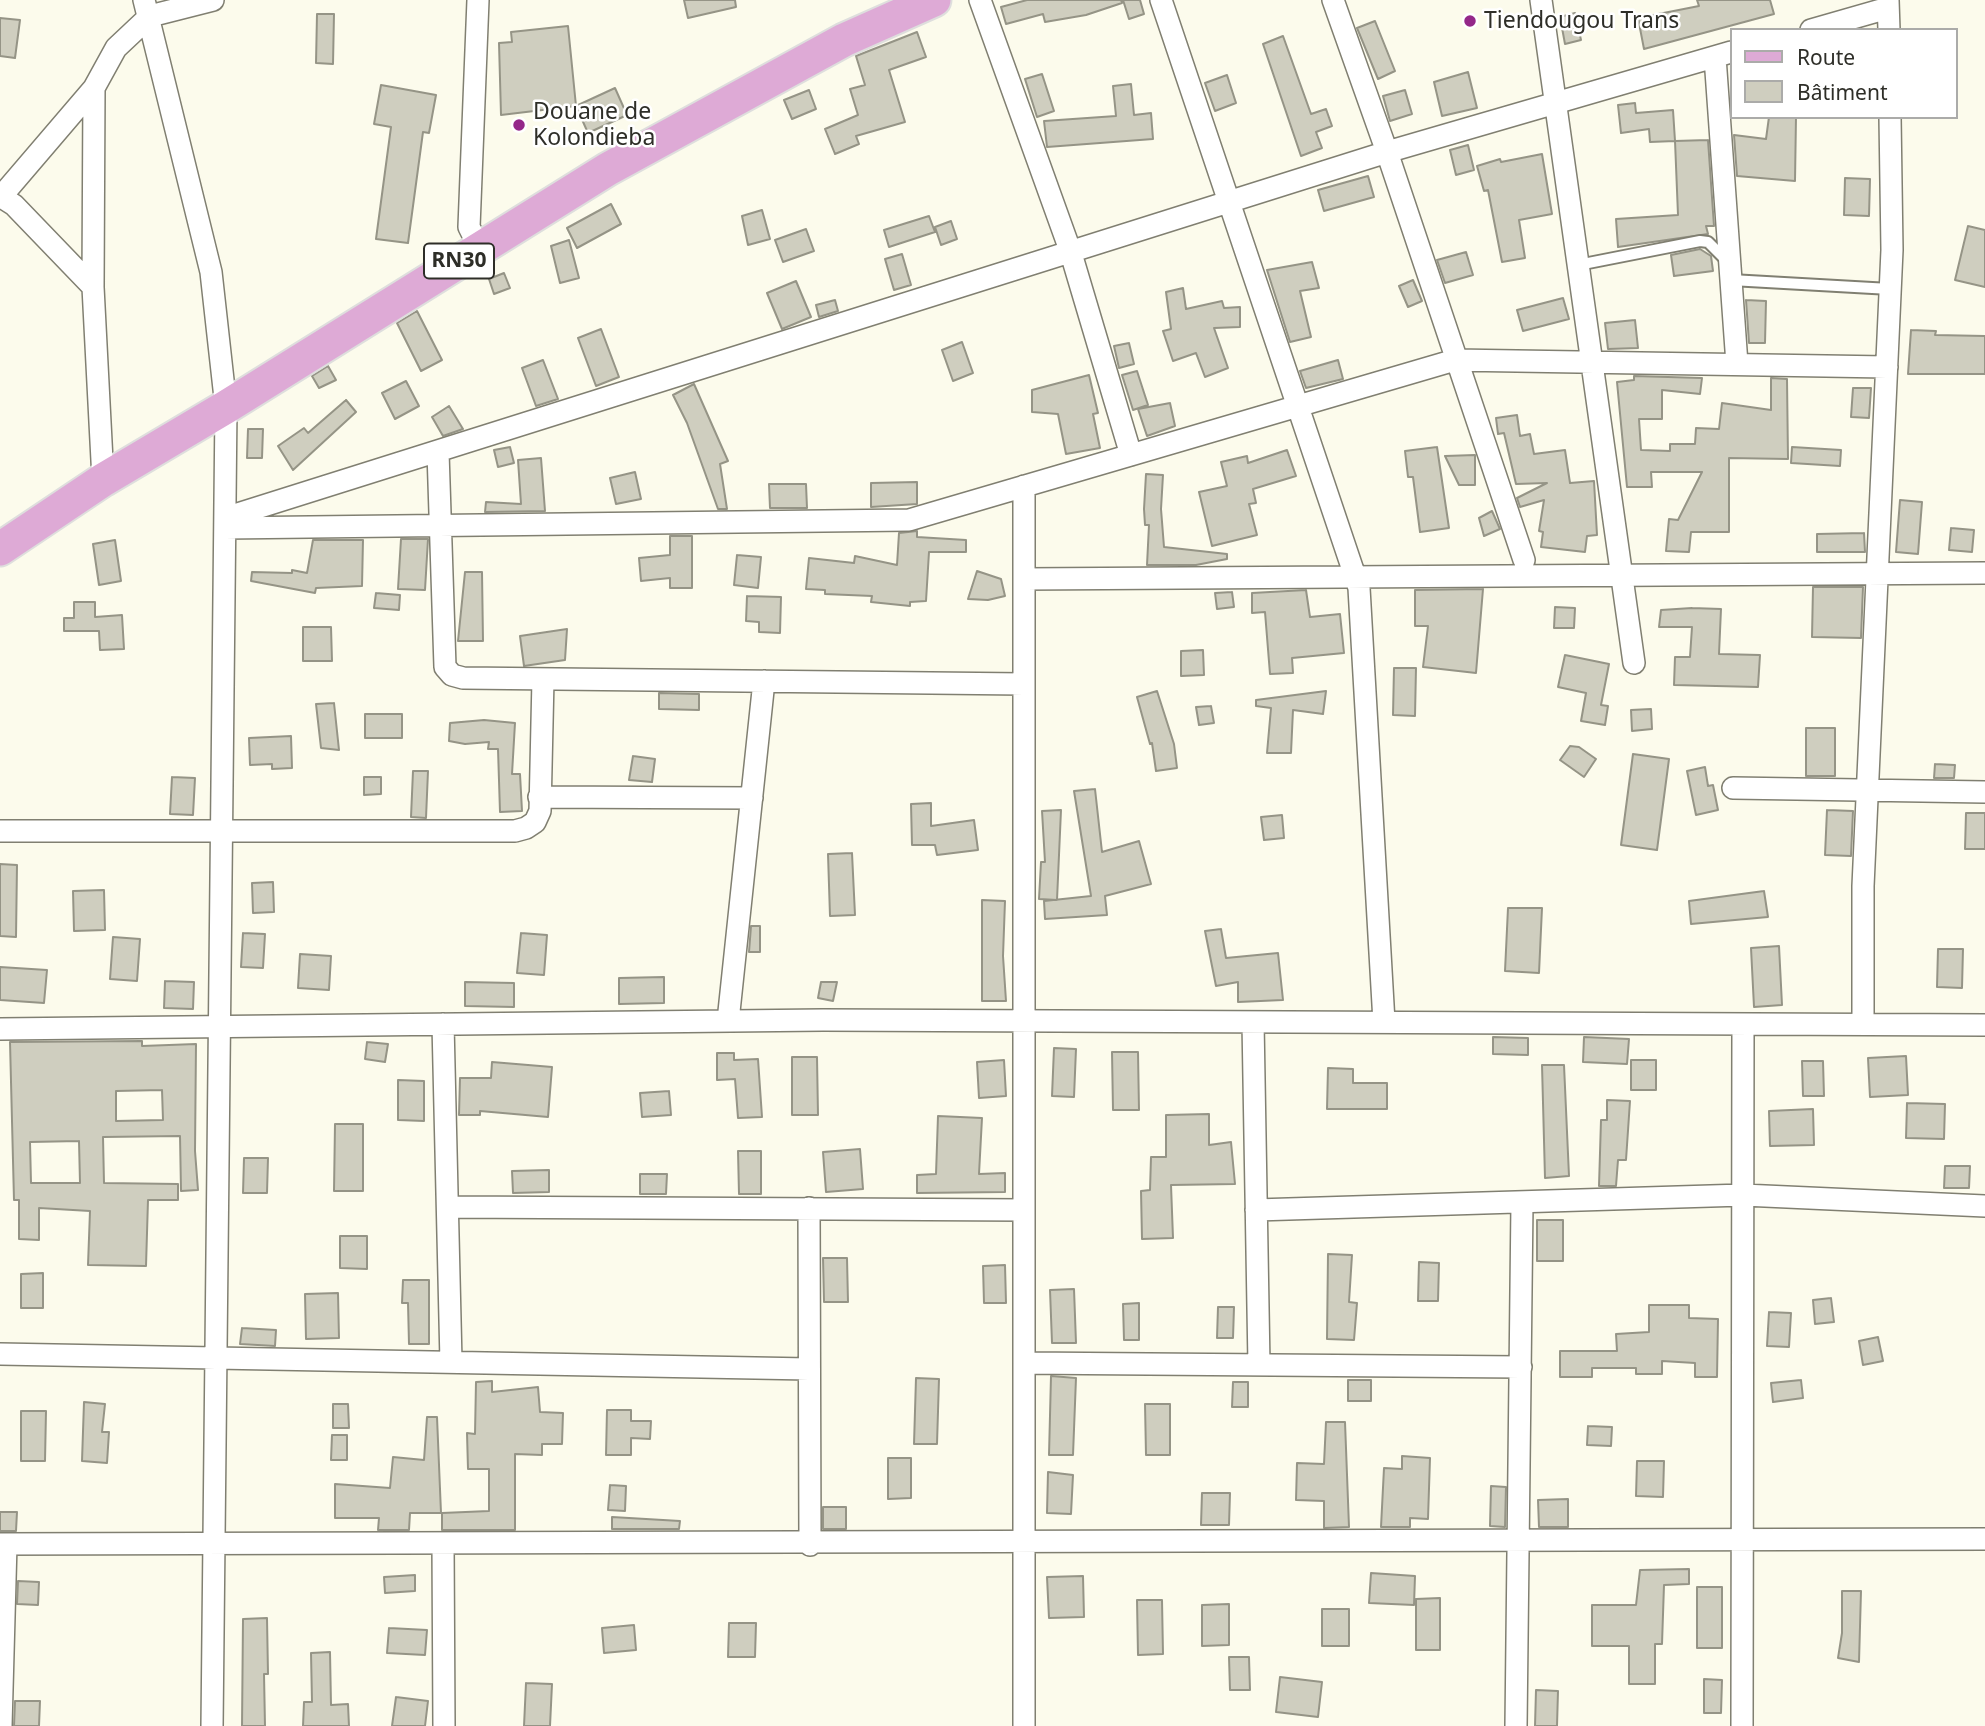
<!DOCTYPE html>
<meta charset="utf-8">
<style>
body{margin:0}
#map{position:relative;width:1985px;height:1726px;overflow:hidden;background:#fcfbec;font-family:"Noto Sans",sans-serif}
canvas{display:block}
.legend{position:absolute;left:1730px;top:28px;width:228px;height:91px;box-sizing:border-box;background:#fff;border:2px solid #ababa9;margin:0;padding:9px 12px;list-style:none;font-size:21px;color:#2e2e28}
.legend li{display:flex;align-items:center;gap:14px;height:35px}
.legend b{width:35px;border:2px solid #ababa9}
</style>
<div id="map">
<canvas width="1985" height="1726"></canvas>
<ul class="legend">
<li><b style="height:9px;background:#deaad6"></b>Route</li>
<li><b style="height:19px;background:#cfcebf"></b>Bâtiment</li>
</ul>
</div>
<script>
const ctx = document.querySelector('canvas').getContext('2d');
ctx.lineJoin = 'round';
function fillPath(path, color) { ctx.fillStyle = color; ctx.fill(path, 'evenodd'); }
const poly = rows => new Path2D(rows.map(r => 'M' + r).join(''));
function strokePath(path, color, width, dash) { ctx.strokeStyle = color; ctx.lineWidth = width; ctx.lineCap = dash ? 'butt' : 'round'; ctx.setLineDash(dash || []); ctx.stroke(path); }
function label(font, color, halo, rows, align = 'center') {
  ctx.font = font + ' "Noto Sans",sans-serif'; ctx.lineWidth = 5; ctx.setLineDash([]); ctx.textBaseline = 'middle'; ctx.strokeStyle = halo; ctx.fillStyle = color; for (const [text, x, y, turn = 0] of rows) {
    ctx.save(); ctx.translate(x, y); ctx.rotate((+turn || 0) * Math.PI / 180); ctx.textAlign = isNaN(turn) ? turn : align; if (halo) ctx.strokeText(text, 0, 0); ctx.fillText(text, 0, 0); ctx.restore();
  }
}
const building = poly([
 [684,0,735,0,736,7,688,18,684,0],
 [1027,0,1121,0,1122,3,1086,15,1045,22,1043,14,1006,24,1001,7,1027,0],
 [1123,0,1140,0,1144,14,1129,19,1123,0],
 [1697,0,1770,0,1774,14,1644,49,1638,18,1699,6,1697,0],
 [1575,13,1581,40,1565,44,1560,17,1575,13],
 [317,14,334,14,333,64,316,63,317,14],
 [0,18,20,20,15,58,0,56,0,18],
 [1375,21,1395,71,1378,79,1357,28,1375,21],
 [568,26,576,106,501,115,499,43,512,42,511,32,568,26],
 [917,32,926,57,889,70,905,122,856,136,859,144,835,154,825,129,858,115,850,89,865,85,856,56,917,32],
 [1283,36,1311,114,1326,109,1332,126,1316,132,1322,148,1301,156,1263,44,1283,36],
 [1468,72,1477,108,1442,116,1434,82,1468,72],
 [1042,74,1054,111,1037,117,1025,79,1042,74],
 [1227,75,1236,103,1215,111,1205,83,1227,75],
 [1131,84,1134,115,1151,113,1153,139,1047,147,1044,121,1116,116,1113,86,1131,84],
 [381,85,436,95,429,133,423,132,408,243,376,239,391,127,374,124,381,85],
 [615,88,627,115,588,133,576,106,615,88],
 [809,90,816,109,792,119,784,100,809,90],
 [1405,90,1412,114,1390,121,1383,96,1405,90],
 [1635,103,1636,113,1673,110,1675,141,1650,142,1649,129,1621,133,1618,105,1635,103],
 [1769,117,1796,117,1795,181,1737,176,1734,135,1766,139,1769,117],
 [1708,140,1714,226,1706,226,1708,234,1618,247,1616,219,1678,215,1675,141,1708,140],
 [1468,145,1474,170,1456,175,1450,150,1468,145],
 [1542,154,1552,214,1519,220,1525,258,1502,262,1488,190,1484,191,1477,166,1500,159,1501,162,1542,154],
 [1368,176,1374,197,1324,211,1318,190,1368,176],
 [1845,178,1870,179,1869,216,1844,215,1845,178],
 [611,204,621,224,577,248,567,228,611,204],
 [762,210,770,239,748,245,742,216,762,210],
 [929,216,935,232,889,247,884,230,929,216],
 [951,221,957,239,941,245,935,227,951,221],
 [1968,226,1985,230,1985,287,1955,280,1968,226],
 [806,229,814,251,783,262,775,240,806,229],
 [569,240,579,278,560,283,551,246,569,240],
 [1700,249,1711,256,1713,271,1674,276,1671,255,1700,249],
 [1466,252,1473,275,1445,283,1437,260,1466,252],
 [902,254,911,285,894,290,885,259,902,254],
 [1312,262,1319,288,1300,291,1311,337,1290,342,1267,270,1312,262],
 [504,273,510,288,494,294,489,279,504,273],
 [1413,280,1422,301,1408,307,1399,286,1413,280],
 [796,281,811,317,782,329,767,293,796,281],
 [1183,288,1186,309,1222,301,1224,308,1240,307,1240,327,1214,328,1228,368,1205,377,1196,353,1173,361,1163,331,1171,329,1166,292,1183,288],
 [1563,298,1569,319,1523,331,1517,310,1563,298],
 [835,300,838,311,819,317,816,305,835,300],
 [1746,300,1766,301,1765,343,1749,343,1746,300],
 [417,311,442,360,421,371,397,323,417,311],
 [1635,320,1638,348,1608,349,1605,323,1635,320],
 [601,329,619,377,596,386,578,338,601,329],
 [1911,330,1936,331,1935,335,1985,336,1985,374,1908,374,1911,330],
 [962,342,973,373,953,381,942,350,962,342],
 [1129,343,1134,364,1119,368,1114,346,1129,343],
 [543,360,558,399,536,406,522,368,543,360],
 [1338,360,1343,379,1306,388,1300,371,1338,360],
 [328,366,336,380,319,388,312,376,328,366],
 [1137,371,1148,405,1133,410,1122,375,1137,371],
 [1089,375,1098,413,1093,414,1100,448,1066,454,1058,414,1032,412,1032,390,1089,375],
 [1634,376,1702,378,1700,394,1662,390,1662,419,1639,419,1641,450,1670,451,1670,444,1695,444,1696,428,1719,429,1722,403,1771,410,1771,378,1787,379,1788,459,1729,458,1729,532,1691,532,1689,552,1666,551,1669,519,1678,520,1702,472,1651,472,1652,487,1627,487,1617,382,1634,380,1634,376],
 [406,381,419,406,395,419,382,393,406,381],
 [694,384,728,461,720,464,727,509,718,509,687,423,673,395,694,384],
 [1853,388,1871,388,1869,418,1851,417,1853,388],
 [346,400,356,412,293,470,278,446,304,428,308,433,346,400],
 [1170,403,1175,426,1147,436,1138,409,1170,403],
 [449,406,463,429,443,436,432,417,449,406],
 [1517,415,1520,436,1530,434,1534,454,1565,450,1570,483,1594,481,1597,535,1587,536,1585,552,1541,547,1543,532,1539,531,1544,500,1520,507,1517,498,1547,483,1516,484,1504,433,1498,434,1496,418,1517,415],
 [248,429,263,429,262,458,247,458,248,429],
 [510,447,514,463,498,467,494,450,510,447],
 [1437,447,1449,528,1420,532,1413,477,1408,477,1405,451,1437,447],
 [1792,447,1841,450,1840,466,1791,463,1792,447],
 [1287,450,1296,476,1253,489,1256,503,1249,504,1257,535,1212,546,1199,492,1227,486,1221,462,1247,456,1248,463,1287,450],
 [1475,455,1475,485,1459,485,1445,456,1475,455],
 [541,458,545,511,485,512,486,502,521,504,518,460,541,458],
 [635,472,641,499,616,504,610,478,635,472],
 [1146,474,1163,475,1161,509,1164,547,1227,554,1227,559,1196,565,1147,565,1149,525,1145,525,1144,509,1146,474],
 [917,482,917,504,871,507,871,483,917,482],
 [769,484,806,484,807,508,770,508,769,484],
 [1900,500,1922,502,1918,554,1896,552,1900,500],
 [1492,511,1500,529,1484,536,1479,518,1492,511],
 [1951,528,1974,530,1972,552,1949,550,1951,528],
 [917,531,917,537,966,540,966,552,929,552,926,601,910,602,910,606,871,602,872,596,825,594,825,590,806,589,809,558,854,563,855,556,897,565,899,533,917,531],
 [1864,533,1865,552,1817,552,1817,534,1864,533],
 [670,536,692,536,692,588,670,588,670,578,641,581,639,558,670,555,670,536],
 [401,539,428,539,425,590,398,589,401,539],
 [115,540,121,581,99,585,93,544,115,540],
 [313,540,363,540,362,586,316,588,315,593,251,581,252,572,292,573,292,570,307,573,313,540],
 [737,555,761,557,758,588,734,585,737,555],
 [977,571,1001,579,1005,596,988,600,968,599,977,571],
 [465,572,482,572,483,641,458,641,465,572],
 [1813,587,1863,587,1861,638,1812,637,1813,587],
 [1483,589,1476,673,1423,667,1428,626,1415,626,1415,590,1483,589],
 [1306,590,1310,617,1340,614,1344,653,1292,658,1293,673,1270,674,1265,612,1252,613,1252,593,1306,590],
 [1232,592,1234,607,1217,609,1215,593,1232,592],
 [376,593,400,595,399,610,374,608,376,593],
 [747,596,781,597,780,633,759,632,759,622,746,621,747,596],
 [74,602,95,602,95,617,122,615,124,649,100,650,99,631,64,631,64,618,74,618,74,602],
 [1555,607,1575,608,1574,628,1554,628,1555,607],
 [1692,608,1721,609,1719,654,1760,655,1758,687,1674,685,1675,657,1690,657,1692,627,1659,627,1661,610,1692,608],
 [303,627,331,627,332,661,303,661,303,627],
 [567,629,565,660,524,666,520,636,567,629],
 [1203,650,1204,675,1181,676,1181,651,1203,650],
 [1565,655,1609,664,1601,705,1608,706,1605,725,1581,721,1586,693,1558,687,1565,655],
 [1394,668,1416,668,1415,716,1393,715,1394,668],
 [1157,691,1174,744,1177,768,1156,771,1152,743,1150,744,1137,697,1157,691],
 [1326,691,1323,714,1293,710,1291,753,1267,753,1271,708,1256,706,1256,700,1326,691],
 [659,693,699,694,699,710,659,709,659,693],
 [334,703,339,750,321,748,316,704,334,703],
 [1211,706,1214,723,1199,725,1196,707,1211,706],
 [1651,709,1652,729,1632,731,1631,710,1651,709],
 [365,714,402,714,402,738,365,738,365,714],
 [484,720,515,723,512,774,520,774,522,811,500,812,498,749,488,749,489,742,465,744,449,741,450,723,484,720],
 [1806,728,1835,728,1835,776,1806,776,1806,728],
 [291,736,292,768,272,769,272,764,250,765,249,738,291,736],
 [1570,746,1579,747,1596,759,1584,777,1560,760,1570,746],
 [1633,754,1669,759,1657,850,1621,845,1633,754],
 [633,756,655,759,652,782,629,780,633,756],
 [1935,764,1955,765,1954,778,1934,778,1935,764],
 [1705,767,1708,786,1713,785,1718,810,1696,815,1687,771,1705,767],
 [413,771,428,771,426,818,411,817,413,771],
 [172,777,195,778,193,815,170,814,172,777],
 [364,777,381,777,381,794,364,795,364,777],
 [1095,789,1102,852,1139,841,1151,884,1105,896,1107,915,1045,919,1044,901,1091,896,1074,791,1095,789],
 [931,803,931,826,974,820,978,850,937,855,935,845,912,845,911,804,931,803],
 [1061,810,1057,900,1039,899,1041,862,1045,862,1042,811,1061,810],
 [1827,810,1853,811,1851,856,1825,855,1827,810],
 [1966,813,1985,813,1985,849,1965,849,1966,813],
 [1282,815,1284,838,1264,840,1261,817,1282,815],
 [852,853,855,915,830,916,828,854,852,853],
 [0,864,17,865,16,937,0,936,0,864],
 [273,882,274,912,253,913,252,883,273,882],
 [104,890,105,930,74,931,73,891,104,890],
 [1764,891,1768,917,1691,924,1689,901,1764,891],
 [982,900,1005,901,1003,956,1006,1001,982,1001,982,900],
 [1508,908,1542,908,1539,973,1505,971,1508,908],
 [751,926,760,926,760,952,749,952,751,926],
 [1221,929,1226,958,1278,953,1283,1000,1238,1002,1238,982,1216,986,1205,931,1221,929],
 [243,933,265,934,263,968,241,967,243,933],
 [521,933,547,935,544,975,517,973,521,933],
 [113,937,140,939,137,981,110,979,113,937],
 [1779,946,1782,1005,1754,1007,1751,948,1779,946],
 [1938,949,1963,949,1962,988,1937,987,1938,949],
 [300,954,331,956,329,990,298,988,300,954],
 [0,967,47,970,44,1003,0,1000,0,967],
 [664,977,664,1003,619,1004,619,978,664,977],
 [165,981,194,982,193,1009,164,1008,165,981],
 [465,982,514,983,514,1007,465,1006,465,982],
 [821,982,837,982,833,1001,818,998,821,982],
 [1493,1037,1528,1038,1528,1055,1493,1054,1493,1037],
 [1584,1037,1629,1039,1627,1064,1583,1062,1584,1037],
 [142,1041,142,1046,196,1044,195,1151,198,1190,181,1191,180,1136,103,1137,104,1183,178,1184,178,1200,148,1200,146,1266,88,1265,90,1211,39,1208,39,1240,19,1239,19,1200,14,1200,10,1042,142,1041],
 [162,1090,163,1120,116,1121,116,1091,162,1090],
 [79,1141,80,1183,31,1183,30,1142,79,1141],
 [367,1042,388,1044,385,1062,365,1059,367,1042],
 [1054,1048,1076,1049,1074,1097,1052,1096,1054,1048],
 [1112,1052,1138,1052,1139,1110,1113,1110,1112,1052],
 [717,1053,734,1053,734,1060,758,1059,762,1117,738,1118,735,1079,717,1080,717,1053],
 [1906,1056,1908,1095,1870,1097,1868,1058,1906,1056],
 [792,1057,817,1057,818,1115,792,1115,792,1057],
 [1004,1060,1006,1096,979,1098,977,1062,1004,1060],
 [1631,1060,1656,1060,1656,1090,1631,1090,1631,1060],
 [1802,1061,1823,1061,1824,1096,1803,1096,1802,1061],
 [492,1062,552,1067,548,1117,480,1111,480,1115,459,1115,460,1078,491,1078,492,1062],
 [1542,1065,1564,1065,1569,1176,1545,1178,1542,1065],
 [1328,1068,1353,1069,1353,1083,1387,1083,1387,1109,1327,1109,1328,1068],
 [398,1080,424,1081,424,1121,398,1120,398,1080],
 [669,1091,671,1115,642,1117,640,1093,669,1091],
 [1607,1100,1630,1101,1626,1160,1618,1160,1616,1186,1599,1186,1601,1120,1607,1120,1607,1100],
 [1907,1103,1945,1104,1944,1139,1906,1138,1907,1103],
 [1813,1109,1814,1145,1770,1146,1769,1111,1813,1109],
 [1209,1114,1209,1145,1231,1142,1235,1184,1171,1185,1173,1238,1142,1239,1141,1191,1150,1190,1151,1157,1166,1157,1166,1115,1209,1114],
 [938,1116,982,1118,979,1174,1005,1173,1005,1192,917,1193,917,1175,936,1174,938,1116],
 [335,1124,363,1124,363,1191,334,1191,335,1124],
 [860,1149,863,1189,826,1192,823,1152,860,1149],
 [738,1151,761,1151,761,1194,739,1194,738,1151],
 [244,1158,268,1158,267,1193,243,1193,244,1158],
 [1945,1166,1970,1166,1969,1188,1944,1188,1945,1166],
 [549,1170,549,1192,513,1193,512,1171,549,1170],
 [640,1174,667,1174,666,1194,640,1194,640,1174],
 [1537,1220,1563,1220,1563,1261,1537,1261,1537,1220],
 [340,1236,367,1236,367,1269,340,1268,340,1236],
 [1328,1254,1352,1255,1349,1302,1357,1303,1354,1340,1327,1339,1328,1254],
 [823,1258,847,1258,848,1302,824,1302,823,1258],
 [1419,1262,1439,1263,1438,1301,1418,1301,1419,1262],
 [1005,1265,1006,1303,984,1303,983,1266,1005,1265],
 [43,1273,43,1308,21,1308,21,1274,43,1273],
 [403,1280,429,1280,429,1344,409,1344,408,1303,402,1303,403,1280],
 [1074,1289,1076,1343,1052,1343,1050,1290,1074,1289],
 [338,1293,339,1338,306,1339,305,1294,338,1293],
 [1831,1298,1834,1322,1815,1324,1813,1300,1831,1298],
 [1139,1303,1139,1340,1124,1340,1123,1304,1139,1303],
 [1649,1305,1689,1305,1689,1318,1718,1319,1717,1377,1695,1377,1695,1363,1662,1361,1662,1374,1636,1374,1636,1368,1592,1368,1592,1377,1560,1377,1560,1351,1617,1351,1616,1334,1649,1332,1649,1305],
 [1218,1307,1234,1307,1233,1338,1217,1338,1218,1307],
 [1769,1312,1791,1313,1789,1347,1767,1346,1769,1312],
 [242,1328,276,1330,275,1346,240,1344,242,1328],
 [1878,1337,1883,1361,1863,1365,1859,1341,1878,1337],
 [1051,1376,1076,1378,1073,1455,1049,1455,1051,1376],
 [916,1378,939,1379,937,1444,914,1444,916,1378],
 [1348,1380,1371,1380,1371,1401,1348,1401,1348,1380],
 [1801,1380,1803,1398,1773,1402,1771,1383,1801,1380],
 [492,1381,492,1392,538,1387,540,1412,563,1413,562,1444,542,1444,542,1455,515,1454,515,1530,442,1530,442,1513,489,1511,489,1469,468,1469,467,1433,475,1434,476,1382,492,1381],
 [1233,1382,1248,1382,1248,1407,1232,1407,1233,1382],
 [84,1402,105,1404,102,1432,109,1432,107,1463,82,1461,84,1402],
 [333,1404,348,1404,349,1428,333,1428,333,1404],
 [1145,1404,1170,1404,1170,1455,1146,1455,1145,1404],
 [607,1410,631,1410,631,1421,651,1421,650,1439,631,1438,631,1455,606,1455,607,1410],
 [21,1411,46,1411,45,1461,21,1461,21,1411],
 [427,1417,437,1417,441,1513,410,1513,409,1530,378,1530,379,1518,335,1518,335,1484,390,1488,393,1457,424,1460,427,1417],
 [1326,1422,1345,1422,1349,1527,1324,1528,1324,1501,1296,1500,1297,1463,1324,1464,1326,1422],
 [1588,1426,1612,1427,1611,1446,1587,1445,1588,1426],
 [332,1435,347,1435,347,1460,331,1460,332,1435],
 [1402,1456,1430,1458,1428,1519,1410,1518,1410,1527,1381,1527,1384,1468,1402,1469,1402,1456],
 [888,1458,911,1458,911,1498,888,1499,888,1458],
 [1637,1461,1664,1461,1663,1497,1636,1496,1637,1461],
 [1048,1472,1073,1475,1071,1514,1047,1513,1048,1472],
 [610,1485,626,1486,625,1511,608,1510,610,1485],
 [1491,1486,1506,1487,1505,1527,1490,1526,1491,1486],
 [1202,1493,1230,1493,1229,1525,1201,1525,1202,1493],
 [1568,1499,1568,1527,1539,1527,1538,1500,1568,1499],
 [823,1507,846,1507,846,1529,823,1529,823,1507],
 [0,1512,17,1512,16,1531,0,1531,0,1512],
 [612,1517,680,1521,679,1529,612,1529,612,1517],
 [1689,1569,1689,1584,1664,1585,1662,1644,1655,1644,1655,1684,1629,1684,1629,1646,1592,1646,1592,1605,1636,1605,1640,1570,1689,1569],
 [1371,1573,1415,1576,1414,1605,1369,1603,1371,1573],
 [415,1575,415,1591,385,1593,384,1577,415,1575],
 [1083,1576,1084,1617,1049,1618,1047,1577,1083,1576],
 [18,1581,39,1582,38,1605,17,1604,18,1581],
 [1697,1587,1722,1587,1722,1648,1697,1648,1697,1587],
 [1842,1591,1861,1591,1859,1662,1838,1658,1842,1633,1842,1591],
 [1440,1598,1440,1650,1416,1650,1416,1599,1440,1598],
 [1137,1600,1162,1600,1163,1654,1138,1655,1137,1600],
 [1229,1604,1229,1645,1202,1646,1202,1605,1229,1604],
 [1322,1609,1349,1609,1349,1646,1322,1646,1322,1609],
 [267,1618,268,1674,264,1674,265,1726,242,1726,243,1619,267,1618],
 [729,1623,756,1623,755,1657,728,1657,729,1623],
 [634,1625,636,1650,604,1653,602,1628,634,1625],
 [389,1628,427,1630,425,1655,387,1653,389,1628],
 [330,1652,331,1705,348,1704,349,1726,303,1726,304,1702,312,1702,311,1653,330,1652],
 [1229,1657,1249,1657,1250,1690,1230,1690,1229,1657],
 [1280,1677,1322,1682,1318,1717,1276,1712,1280,1677],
 [1704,1679,1722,1680,1721,1713,1704,1713,1704,1679],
 [526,1683,552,1684,550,1726,524,1726,526,1683],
 [1536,1690,1558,1691,1557,1726,1535,1726,1536,1690],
 [396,1697,428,1701,425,1726,392,1726,396,1697],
 [15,1701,40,1701,39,1726,14,1726,15,1701]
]);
fillPath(building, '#cfcebf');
strokePath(building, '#959486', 2);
const lane = poly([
 [1578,265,1700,241,1708,242,1728,262],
 [1731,280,1890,289]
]);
const street = poly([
 [144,0,211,272,226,407,212,1726],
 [478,0,469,227,480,249],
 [980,0,1070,250,1131,455],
 [1161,0,1359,588,1384,1022],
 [1333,0,1387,152,1524,560],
 [1541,0,1634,663],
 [1888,0,1889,30],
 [1811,30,1888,8],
 [1715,57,1737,364],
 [94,88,93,287,103,480],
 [0,196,14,205,93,287],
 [0,198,94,88,116,48,150,16,213,0],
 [438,452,445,667,452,675,463,678,1024,684],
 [225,518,1387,152,1731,52],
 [225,528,909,520,1455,360,1887,367],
 [1024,579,1985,573],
 [1733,788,1985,792],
 [539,797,752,798],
 [0,831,515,831,526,828,535,822,540,811,543,679],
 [728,1021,764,681],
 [1253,1022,1259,1365],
 [443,1024,451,1362],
 [1863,1024,1863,886,1892,250,1890,117],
 [0,1029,823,1020,1985,1025],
 [448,1207,1024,1210],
 [809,1208,810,1545],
 [1256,1210,1743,1195,1985,1206],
 [0,1354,809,1369],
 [1024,1363,1521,1367],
 [443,1543,444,1726],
 [0,1544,1985,1539],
 [1,1726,6,1544],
 [1024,1726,1024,486],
 [1516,1726,1522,1203],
 [1742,1726,1743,1024]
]);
const primary = poly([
 [0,549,103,480,226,407,608,169,844,40,934,0]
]);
strokePath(lane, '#807f71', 14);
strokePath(street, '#807f71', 24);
strokePath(primary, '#dededd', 37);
strokePath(lane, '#fff', 10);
strokePath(street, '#fff', 21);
strokePath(primary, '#deaad6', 33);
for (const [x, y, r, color] of [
 [1470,21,7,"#942789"],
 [519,125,7,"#942789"]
]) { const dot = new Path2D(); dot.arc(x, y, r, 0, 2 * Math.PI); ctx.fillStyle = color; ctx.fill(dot); strokePath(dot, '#fff', 2.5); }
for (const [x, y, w] of [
 [459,261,70]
]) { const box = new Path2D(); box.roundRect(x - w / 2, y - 17.5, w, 35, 5); ctx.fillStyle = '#fff'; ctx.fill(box); strokePath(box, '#2e2e28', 2); }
label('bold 21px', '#2e2e28', null, [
 ["RN30",459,261]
]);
label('23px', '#2e2e28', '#fff', [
 ["Tiendougou Trans",1484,21],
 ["Douane de",533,112],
 ["Kolondieba",533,138]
], 'left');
</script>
